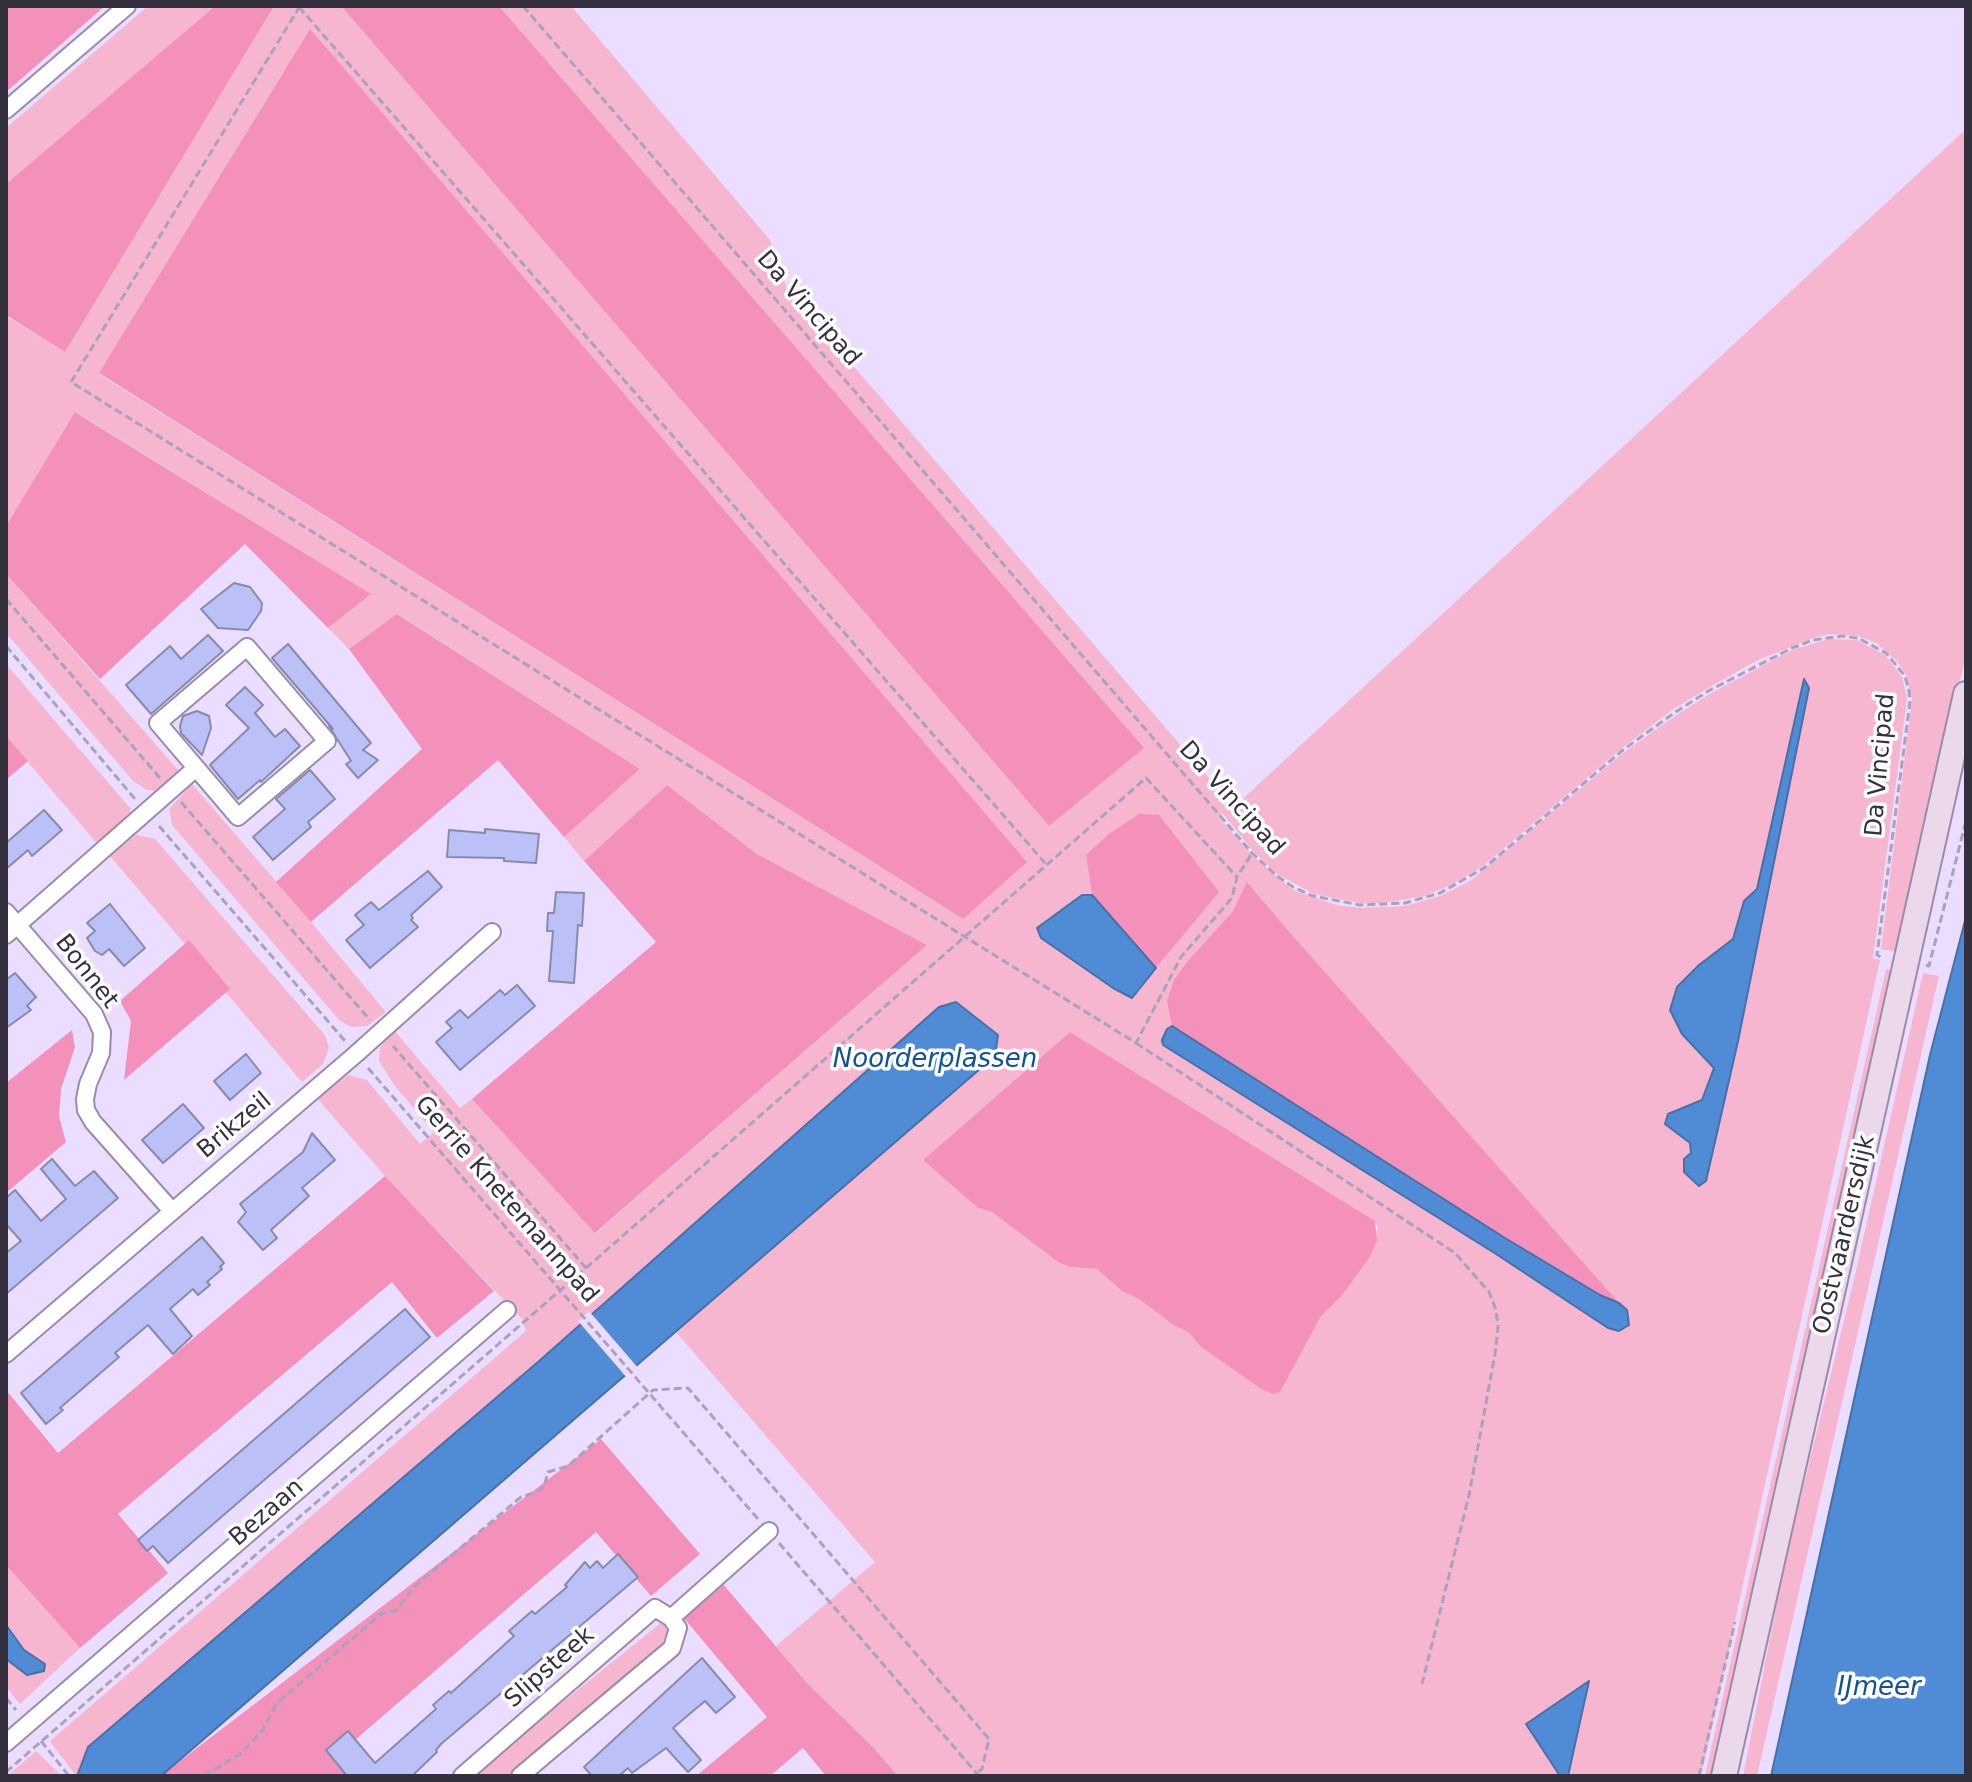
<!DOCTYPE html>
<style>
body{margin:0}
#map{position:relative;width:1972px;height:1782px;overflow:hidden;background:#ebddff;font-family:"DejaVu Sans",sans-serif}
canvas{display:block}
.frame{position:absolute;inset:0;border:8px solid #35303d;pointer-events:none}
</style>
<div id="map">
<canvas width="1972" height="1782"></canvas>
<div class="frame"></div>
</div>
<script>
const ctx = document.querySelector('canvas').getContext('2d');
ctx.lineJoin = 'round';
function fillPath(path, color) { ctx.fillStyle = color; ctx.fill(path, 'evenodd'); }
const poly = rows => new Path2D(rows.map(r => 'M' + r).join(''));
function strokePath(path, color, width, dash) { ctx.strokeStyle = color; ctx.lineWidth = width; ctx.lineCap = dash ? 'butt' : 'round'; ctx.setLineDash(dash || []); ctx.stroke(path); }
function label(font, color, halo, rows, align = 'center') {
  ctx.font = font + ' "DejaVu Sans",sans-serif'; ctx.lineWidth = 7; ctx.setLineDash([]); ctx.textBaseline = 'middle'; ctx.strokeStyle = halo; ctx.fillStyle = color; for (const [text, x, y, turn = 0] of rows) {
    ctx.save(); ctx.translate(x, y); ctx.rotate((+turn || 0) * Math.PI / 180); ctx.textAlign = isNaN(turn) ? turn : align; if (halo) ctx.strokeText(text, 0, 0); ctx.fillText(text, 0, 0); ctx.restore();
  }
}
fillPath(poly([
 [148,6,215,6,6,184,6,128],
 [274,6,341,6,1049,826,1143,748,499,6,571,6,770,240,787,289,1234,807,1966,129,1966,655,1898,952,1881,949,1912,700,1906,675,1898,662,1876,643,1858,636,1829,634,1813,638,1758,660,1708,688,1672,710,1621,749,1483,866,1453,884,1424,896,1383,903,1360,903,1314,894,1277,874,1253,851,1223,814,1218,817,1253,856,1293,890,1336,905,1360,908,1405,906,1440,896,1470,881,1623,753,1675,716,1711,693,1792,650,1829,639,1857,640,1885,655,1902,677,1907,699,1873,958,1880,960,1701,1776,898,1776,874,1748,807,1683,776,1646,875,1562,676,1332,994,1056,939,1007,538,1362,88,1747,76,1776,50,1741,526,1331,522,1319,385,1176,316,1097,348,1075,367,1080,420,1144,434,1132,394,1085,379,1061,380,1048,394,1030,460,1108,472,1099,596,1233,927,945,757,854,667,785,584,861,564,837,640,769,398,614,349,649,328,628,370,594,76,412,6,526,6,316,65,352],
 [310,29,963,919,99,374],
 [1803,680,1699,1185,1690,1143,1675,1110,1702,1100,1714,1068,1701,1053,1699,965,1733,939,1744,901,1757,889],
 [1086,855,1218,892,1132,998,1082,895,1092,895],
 [1248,883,1292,935,1617,1302,1187,962,1233,911],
 [1070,1032,1375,1221,1378,1229,1342,1294,1321,1316,1309,1338,1244,1376,1201,1347,1189,1333,1172,1324,1139,1299,1122,1291,1097,1269,1070,1267,1058,1262,992,1212,978,1208,923,1160],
 [6,574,180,772,157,791,147,790,133,781,6,633],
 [6,664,131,809,128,817,99,846,6,736],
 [192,784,311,922,386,1012,367,1026,351,1027,339,1020,172,825,169,809],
 [136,835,155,839,325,1035,329,1048,323,1064,302,1082,110,856],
 [1886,969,1894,970,1715,1776,1705,1776],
 [1923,973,1939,976,1757,1776,1743,1776,1785,1562,1855,1275],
 [6,1565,80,1648,20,1704,6,1687],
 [662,1622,667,1630,663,1643,527,1761,508,1776,471,1776],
 [36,1751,62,1776,7,1776]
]), '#f6b6cf');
fillPath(poly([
 [6,6,105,6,6,92],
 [215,6,274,6,65,352,6,315,6,184],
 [341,6,499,6,1144,748,1049,826],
 [310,29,1027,862,963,919,99,373],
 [75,412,159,464,371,594,328,628,245,544,100,679,6,574,6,526],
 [397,614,640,769,564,837,498,760,311,922,276,882,422,749,349,649],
 [6,736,28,761,6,780],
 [667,785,757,854,927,945,595,1233,472,1099,656,942,584,861],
 [1139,814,1159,815,1219,892,1156,968,1092,895,1086,855,1109,834],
 [1247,882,1292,935,1619,1303,1600,1295,1505,1238,1172,1026,1167,1001,1174,980,1187,962,1233,911],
 [189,940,230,989,124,1080,131,1021,120,1001],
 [72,1030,75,1047,61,1089,59,1117,66,1142,6,1193,6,1083],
 [1070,1032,1375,1221,1377,1241,1369,1258,1342,1295,1321,1316,1280,1392,1273,1394,1260,1388,1201,1347,1189,1333,1172,1324,1139,1299,1122,1291,1097,1269,1070,1267,1058,1262,992,1212,978,1208,923,1160],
 [385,1176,494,1291,437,1338,392,1282,118,1514,168,1573,80,1648,6,1565,6,1390,58,1453],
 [601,1439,700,1554,651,1596,596,1532,333,1759,346,1776,163,1774],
 [717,1577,807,1683,874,1748,898,1776,826,1776,803,1748,770,1776,696,1776,767,1717,678,1611]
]), '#f391ba');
const water = poly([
 [1804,679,1809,688,1738,1041,1706,1181,1699,1186,1684,1172,1684,1159,1691,1153,1690,1143,1665,1124,1668,1114,1702,1100,1714,1068,1682,1034,1670,1010,1677,987,1699,965,1733,939,1744,901,1757,889,1804,679],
 [1082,895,1092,895,1156,968,1132,998,1113,988,1041,938,1037,928,1082,895],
 [1966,917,1966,1776,1771,1776,1930,1055,1966,917],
 [956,1002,998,1035,995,1056,161,1776,77,1776,88,1747,538,1362,939,1007,956,1002],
 [1172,1026,1505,1238,1600,1295,1619,1303,1627,1310,1629,1325,1619,1331,1608,1328,1496,1254,1163,1045,1162,1040,1167,1029,1172,1026],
 [6,1625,24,1650,45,1664,44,1671,27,1675,6,1659,6,1625],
 [1589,1681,1568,1776,1560,1776,1526,1724,1589,1681]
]);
fillPath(water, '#4f8cd5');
strokePath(water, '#4770a7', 2);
fillPath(poly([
 [589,1311,639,1369,628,1379,578,1321]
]), '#ebddff');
const building = poly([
 [234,583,250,587,262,603,261,611,248,630,218,628,201,609,234,583],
 [208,635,223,651,151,714,126,685,170,646,181,659,208,635],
 [288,644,371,743,363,750,378,760,358,778,346,764,351,761,329,726,333,729,272,658,288,644],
 [245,687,263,705,255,713,275,737,285,729,300,746,261,782,260,780,238,799,210,765,249,728,226,705,245,687],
 [197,711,209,716,211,728,202,755,181,733,180,726,183,716,197,711],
 [310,770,335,799,308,822,311,827,273,860,253,837,285,809,276,799,310,770],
 [44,810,62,830,32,856,28,850,6,869,6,843,44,810],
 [485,829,539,834,536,863,504,861,504,858,447,857,449,830,485,833,485,829],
 [428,871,442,887,411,915,413,918,411,920,418,927,370,968,346,940,364,925,355,915,371,902,379,910,428,871],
 [556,892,584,893,582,926,578,925,574,983,549,981,553,931,547,931,548,913,554,913,556,892],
 [110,904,145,948,124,966,109,949,102,955,95,951,87,938,95,931,87,923,110,904],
 [15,973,36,997,27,1006,31,1010,6,1028,6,980,15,973],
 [517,985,535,1006,460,1070,436,1042,452,1028,446,1022,460,1010,468,1018,500,990,505,995,517,985],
 [246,1054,261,1073,230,1100,214,1081,246,1054],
 [183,1104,204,1128,163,1163,142,1140,183,1104],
 [312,1133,335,1160,302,1188,309,1196,271,1230,277,1238,263,1250,238,1222,246,1212,240,1204,303,1152,312,1133],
 [52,1159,75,1186,94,1171,118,1198,6,1294,6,1253,21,1241,6,1224,6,1198,15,1190,41,1221,66,1199,41,1169,52,1159],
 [202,1237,224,1263,220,1267,222,1269,207,1282,210,1285,198,1295,193,1289,170,1309,192,1336,173,1354,148,1325,115,1353,119,1357,60,1408,63,1410,46,1424,21,1393,202,1237],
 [405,1309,430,1337,168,1563,153,1546,147,1551,138,1540,405,1309],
 [618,1554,638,1577,441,1744,436,1750,437,1752,412,1776,347,1776,326,1750,348,1731,375,1763,436,1709,433,1705,449,1691,451,1693,514,1636,509,1631,532,1611,535,1614,567,1587,565,1585,585,1562,590,1568,597,1561,603,1568,618,1554],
 [702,1658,735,1697,716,1713,705,1701,673,1728,701,1760,688,1772,666,1748,632,1773,628,1768,619,1776,592,1776,584,1767,702,1658]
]);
fillPath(building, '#bbc1f7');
strokePath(building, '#878baa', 2);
const street = poly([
 [6,110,127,6],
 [247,647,327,741,238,817,158,723,247,647],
 [6,912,94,1014,102,1032,101,1053,88,1084,85,1099,86,1110,93,1122,172,1211],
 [6,935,196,768],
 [6,1354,356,1054,492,932],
 [6,1743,507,1310],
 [462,1776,655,1608,671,1618,769,1531],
 [520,1776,672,1648,678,1628,671,1618]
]);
const secondary = poly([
 [1724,1776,1966,694]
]);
strokePath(street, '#998cab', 20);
strokePath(secondary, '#998cab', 28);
strokePath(poly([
 [300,6,71,382,1136,1043,1181,957,1232,898,1237,877,1251,855],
 [523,6,1252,853,1277,876,1293,887,1313,896,1360,905,1405,903,1440,893,1484,868,1623,750,1674,713,1710,690,1792,648,1813,640,1842,636,1858,638,1886,653,1905,676,1909,691,1910,702,1877,955,1883,958],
 [299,7,1045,863],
 [6,599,160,778],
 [6,646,135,799],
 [181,802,370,1020],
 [159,826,345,1041],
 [1926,965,1929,966,1966,821],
 [1136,1043,1455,1253,1489,1292,1496,1310,1498,1327,1495,1354,1469,1495,1422,1684],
 [368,1068,758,1519],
 [586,1268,1146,778,1237,877],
 [779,1543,979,1776],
 [6,1698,16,1710],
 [41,1741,69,1776],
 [6,1772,586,1268,393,1046],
 [204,1776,240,1754,262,1731,277,1703,381,1614,397,1610,414,1587,521,1497,536,1492,544,1487,548,1472,568,1466,653,1390,688,1388,989,1739,982,1769,973,1776],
 [1699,1776,1735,1622]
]), '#aba1bb', 3, [8, 4]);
strokePath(street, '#fff', 16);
strokePath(secondary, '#ebd8ea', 24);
label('24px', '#35303d', '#fff', [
 ["Da Vincipad",808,309,49],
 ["Da Vincipad",1881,765,-85],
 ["Da Vincipad",1231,799,48],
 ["Bonnet",86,972,52],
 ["Brikzeil",235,1126,-40],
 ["Gerrie Knetemannpad",506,1200,49],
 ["Oostvaardersdijk",1845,1235,-77],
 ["Bezaan",267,1513,-41],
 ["Slipsteek",550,1668,-41]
]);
label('italic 26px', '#125194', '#fff', [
 ["Noorderplassen",935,1060],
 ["IJmeer",1879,1688]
]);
</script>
